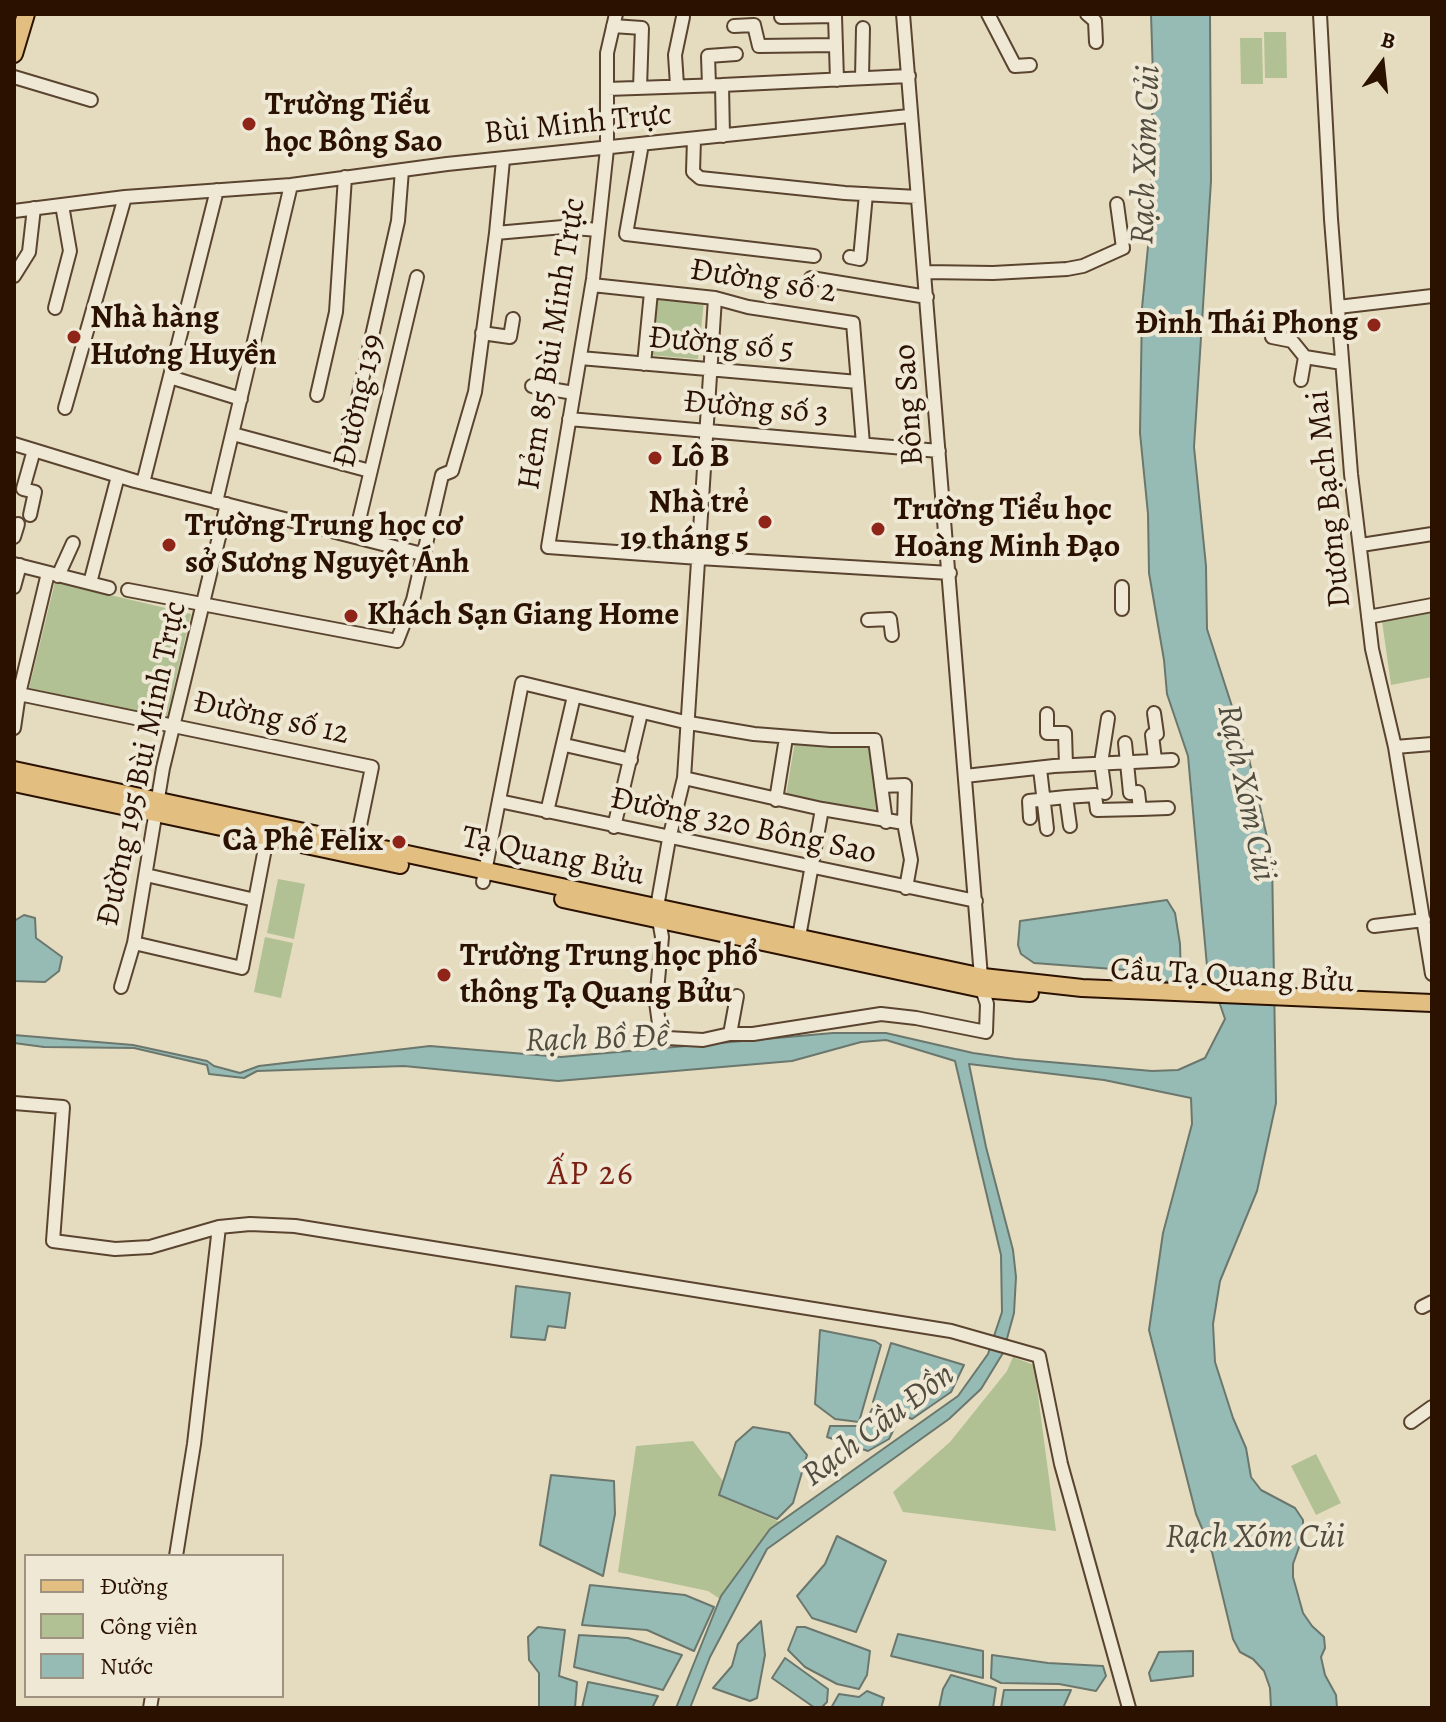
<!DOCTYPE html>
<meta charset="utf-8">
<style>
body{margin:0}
#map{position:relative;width:1446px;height:1722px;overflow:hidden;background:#e5dcbf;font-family:Alegreya,serif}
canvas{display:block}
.frame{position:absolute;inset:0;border:16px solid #2b1100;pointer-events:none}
.legend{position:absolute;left:24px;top:1554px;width:260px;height:144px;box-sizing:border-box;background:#eee8d5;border:2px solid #a09280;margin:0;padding:10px 14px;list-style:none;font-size:24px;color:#2b1100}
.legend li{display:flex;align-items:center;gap:16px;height:40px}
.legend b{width:40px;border:2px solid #a09280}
.north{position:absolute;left:1342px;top:24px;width:80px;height:80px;-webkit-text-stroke:6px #eee8d5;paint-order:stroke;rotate:15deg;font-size:22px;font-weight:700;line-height:32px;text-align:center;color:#2b1100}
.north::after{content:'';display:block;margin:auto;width:28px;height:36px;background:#2b1100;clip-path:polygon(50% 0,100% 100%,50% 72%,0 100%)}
</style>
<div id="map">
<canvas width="1446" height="1722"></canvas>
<div class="frame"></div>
<ul class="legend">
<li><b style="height:10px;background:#e2be80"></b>Đường</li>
<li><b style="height:22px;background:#b2c194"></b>Công viên</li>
<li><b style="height:22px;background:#96bbb5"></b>Nước</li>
</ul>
<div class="north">B</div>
</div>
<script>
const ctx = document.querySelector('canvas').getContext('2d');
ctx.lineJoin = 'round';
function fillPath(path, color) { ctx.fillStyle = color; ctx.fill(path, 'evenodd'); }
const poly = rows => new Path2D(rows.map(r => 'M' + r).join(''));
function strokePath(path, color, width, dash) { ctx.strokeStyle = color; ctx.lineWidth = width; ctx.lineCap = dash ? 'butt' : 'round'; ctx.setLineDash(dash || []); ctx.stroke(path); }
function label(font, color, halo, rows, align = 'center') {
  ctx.font = font + ' Alegreya,serif'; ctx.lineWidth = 8; ctx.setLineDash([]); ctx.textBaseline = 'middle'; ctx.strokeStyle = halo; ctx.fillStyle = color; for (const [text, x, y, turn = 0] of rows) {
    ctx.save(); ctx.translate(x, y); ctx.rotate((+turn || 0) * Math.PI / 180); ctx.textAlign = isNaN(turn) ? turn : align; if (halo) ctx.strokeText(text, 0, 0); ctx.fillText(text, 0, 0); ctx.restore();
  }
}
fillPath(poly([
 [1264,32,1286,32,1287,78,1265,78],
 [1240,38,1262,38,1263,84,1241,84],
 [655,296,704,301,698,359,649,355],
 [55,582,191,614,166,721,29,688],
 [1432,611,1432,677,1391,685,1382,621],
 [795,741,874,744,881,813,786,795],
 [278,879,305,884,294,939,267,933],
 [265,937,293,943,281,998,254,992],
 [1013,1357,1034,1365,1056,1531,903,1512,893,1492,950,1442,1007,1371],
 [693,1441,723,1481,719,1496,780,1522,770,1529,720,1599,708,1591,618,1572,636,1446],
 [1316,1454,1341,1503,1316,1515,1291,1466]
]), '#b2c194');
const water = poly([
 [1151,14,1210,14,1211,181,1194,447,1206,566,1207,629,1249,759,1272,859,1276,1103,1257,1191,1220,1281,1213,1324,1215,1362,1233,1418,1246,1448,1251,1477,1261,1490,1295,1508,1303,1520,1303,1536,1293,1564,1293,1577,1303,1613,1312,1626,1324,1637,1325,1648,1321,1657,1325,1675,1336,1695,1337,1708,1271,1708,1270,1688,1264,1671,1253,1659,1240,1652,1233,1639,1212,1552,1196,1514,1149,1330,1163,1233,1192,1124,1191,1098,1104,1080,969,1064,986,1147,1013,1250,1016,1277,1014,1313,1003,1353,981,1389,949,1419,767,1549,710,1657,690,1708,676,1708,721,1596,770,1529,958,1396,988,1354,1002,1312,1001,1255,955,1061,886,1040,861,1042,792,1061,558,1081,404,1066,257,1071,244,1078,209,1074,207,1065,134,1048,44,1047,14,1043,14,1035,133,1045,207,1061,214,1066,240,1073,259,1066,430,1046,561,1057,833,1033,886,1033,973,1053,1015,1059,1152,1071,1178,1070,1205,1058,1225,1019,1207,966,1188,756,1167,694,1164,660,1149,573,1148,514,1140,433,1142,308,1150,226,1153,76,1151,14],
 [1167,900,1175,913,1180,944,1181,979,1178,983,1157,980,1153,972,1034,963,1021,954,1018,945,1020,921,1167,900],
 [24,915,35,918,36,938,62,957,59,971,45,982,14,981,14,921,24,915],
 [516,1286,570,1293,565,1328,548,1326,545,1340,511,1337,516,1286],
 [820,1330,875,1341,881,1345,859,1422,835,1419,815,1404,820,1330],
 [891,1343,964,1365,951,1392,912,1419,873,1402,891,1343],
 [872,1409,898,1421,889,1439,868,1451,827,1437,830,1426,864,1426,872,1409],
 [753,1427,789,1433,807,1455,793,1503,777,1519,719,1495,736,1442,753,1427],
 [551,1475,614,1481,615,1514,603,1576,540,1545,551,1475],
 [837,1536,886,1561,856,1632,812,1618,797,1596,825,1564,837,1536],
 [590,1585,685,1595,714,1607,694,1651,647,1630,582,1625,590,1585],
 [761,1621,765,1655,757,1698,750,1701,713,1688,732,1666,738,1644,761,1621],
 [538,1627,565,1630,559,1676,577,1682,575,1708,539,1708,539,1673,529,1660,528,1637,538,1627],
 [797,1627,805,1627,870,1651,867,1675,859,1689,837,1684,805,1667,788,1650,797,1627],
 [898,1634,983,1651,983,1678,891,1656,898,1634],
 [579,1635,628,1638,682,1655,663,1690,574,1667,579,1635],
 [1193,1651,1193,1676,1151,1681,1149,1673,1159,1652,1193,1651],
 [992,1655,1048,1663,1103,1666,1106,1676,1096,1691,1059,1684,1001,1683,991,1678,992,1655],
 [785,1658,828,1689,827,1702,821,1708,815,1708,772,1678,785,1658],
 [951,1675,996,1688,993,1708,939,1708,943,1689,951,1675],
 [588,1682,658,1696,652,1708,582,1708,588,1682],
 [1004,1690,1071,1690,1063,1708,1001,1708,1004,1690],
 [867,1691,884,1698,881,1708,831,1708,839,1694,859,1697,867,1691]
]);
fillPath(water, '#96bbb5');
strokePath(water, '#6b776d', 2);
const minor = poly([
 [616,14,607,53,607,149,593,279,548,547,699,558,950,573],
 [988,14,1015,66,1030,65],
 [1087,14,1095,21,1096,42],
 [1320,14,1331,219,1351,474,1372,649,1395,747,1432,974],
 [781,17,835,16,837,80],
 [613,26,642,28,640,88],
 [734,26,754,25,759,46,836,45],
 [14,77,91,100],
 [862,78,863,28],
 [677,85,675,55,683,17],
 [709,85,708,56,736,54],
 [722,85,909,76],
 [607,89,722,85,723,136],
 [694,139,693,172,700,178,845,193,917,197],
 [642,144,626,234,814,256],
 [14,211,125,197,291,185,447,164,909,116],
 [496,233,563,227,598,230],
 [850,257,860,259,866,194],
 [926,272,993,273,1067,269,1083,266,1123,248,1117,204],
 [14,276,29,252,34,208],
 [811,278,927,297],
 [592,285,715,298,748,307,853,323,863,444],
 [1338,307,1432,296],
 [55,308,70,251,62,205],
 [482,333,510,337,513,319],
 [1272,337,1292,341,1305,357,1342,363],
 [580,358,858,382],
 [644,364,651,292],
 [170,377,241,399],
 [1301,380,1305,357],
 [532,386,574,393],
 [317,395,336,312,345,177],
 [65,408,125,197],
 [569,419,939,451],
 [233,434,370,471],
 [14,444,135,481,422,554],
 [343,464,398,221,402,170],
 [143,483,217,190],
 [216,502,291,185],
 [30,515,35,492,23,489,34,450],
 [14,537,18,524],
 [355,537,417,277],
 [1361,545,1432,534],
 [14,564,109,588],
 [58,576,73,543],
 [90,583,118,476],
 [14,587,20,565],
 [128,590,397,641,413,600,442,475,452,471,475,392,496,233,503,160],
 [1122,609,1122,587],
 [1368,617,1432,605],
 [868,620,890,619,892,635],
 [19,694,372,767,356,845],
 [1154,713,1157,734,1152,735,1155,760],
 [1047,714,1047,733,1065,733,1066,765],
 [14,728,19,694,48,573],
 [565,745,631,760],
 [1395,747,1432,744],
 [1040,769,1047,829],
 [965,776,1054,766,1172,760],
 [684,778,822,809,904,823],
 [881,786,905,785,904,823,911,860,906,888],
 [1105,793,1101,763,1108,718],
 [1066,797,1095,795,1097,810,1140,809,1138,792,1130,793,1125,743],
 [776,800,786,738],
 [499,801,976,901],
 [1140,809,1168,808],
 [547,812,574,696],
 [1030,818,1029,801,1066,797,1070,826],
 [614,827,641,713],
 [146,875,255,900],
 [483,882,522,683,689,723,754,734,831,740,875,740,886,822],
 [657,907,669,839,684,778,715,298],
 [659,920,662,937,656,1002,660,1031,667,1038,703,1040,730,1034,753,1034,881,1014,916,1018,986,1032,987,1004,982,989,903,14],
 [1374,926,1424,920],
 [799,937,822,809],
 [134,943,242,968,267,838],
 [121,987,134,943,163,768,227,504],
 [730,1034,737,996],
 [14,1103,63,1107,53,1241,115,1249,150,1247,219,1227,250,1224,295,1226,951,1331,1039,1356,1061,1464,1129,1708],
 [1422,1307,1432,1302],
 [1411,1422,1432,1407],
 [176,1556,194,1444,219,1227],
 [150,1708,152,1696]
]);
const major = poly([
 [14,54,26,14],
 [14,770,983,977,1082,988,1432,1003],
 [14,783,400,865],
 [563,899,982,989,1030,993]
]);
strokePath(minor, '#5a4430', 16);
strokePath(major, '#2b1100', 20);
strokePath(minor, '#eee8d5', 12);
strokePath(major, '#e2be80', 16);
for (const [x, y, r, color] of [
 [249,124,8,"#8f2418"],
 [1374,325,8,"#8f2418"],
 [74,337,8,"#8f2418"],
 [655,458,8,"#8f2418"],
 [765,522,8,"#8f2418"],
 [878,529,8,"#8f2418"],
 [169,545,8,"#8f2418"],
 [351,616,8,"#8f2418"],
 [399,842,8,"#8f2418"],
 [444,975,8,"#8f2418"]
]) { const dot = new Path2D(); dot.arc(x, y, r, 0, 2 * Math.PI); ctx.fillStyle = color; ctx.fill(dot); strokePath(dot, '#eee8d5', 3); }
label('bold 32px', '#2b1100', '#eee8d5', [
 ["Trường Tiểu",265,106],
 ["học Bông Sao",265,143],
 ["Nhà hàng",90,319],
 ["Hương Huyền",90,356],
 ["Đình Thái Phong",1358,325,"right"],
 ["Lô B",671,458],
 ["Nhà trẻ",749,504,"right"],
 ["19 tháng 5",749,541,"right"],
 ["Trường Tiểu học",894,511],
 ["Hoàng Minh Đạo",894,548],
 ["Trường Trung học cơ",185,527],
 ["sở Sương Nguyệt Ánh",185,564],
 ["Khách Sạn Giang Home",367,616],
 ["Cà Phê Felix",383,842,"right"],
 ["Trường Trung học phổ",460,957],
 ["thông Tạ Quang Bửu",460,994]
], 'left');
label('32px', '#2b1100', '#eee8d5', [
 ["Bùi Minh Trực",578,125,-6],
 ["Đường số 2",763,282,9],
 ["Hẻm 85 Bùi Minh Trực",553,344,-81],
 ["Đường số 5",721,345,5],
 ["Đường 139",360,401,-77],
 ["Bông Sao",910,405,-94],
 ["Đường số 3",756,409,5],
 ["Dương Bạch Mai",1330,499,-96],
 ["Đường số 12",271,719,12],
 ["Đường 195 Bùi Minh Trực",143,764,-78],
 ["Đường 320 Bông Sao",743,827,12],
 ["Tạ Quang Bửu",553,857,12],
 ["Cầu Tạ Quang Bửu",1232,977,3]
]);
label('italic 34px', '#504c3f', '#eee8d5', [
 ["Rạch Xóm Củi",1147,155,-88],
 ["Rạch Xóm Củi",1245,793,78],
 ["Rạch Bồ Đề",596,1040,-2],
 ["Rạch Cầu Đồn",879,1426,-37],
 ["Rạch Xóm Củi",1255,1539]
]);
ctx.letterSpacing = '2px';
label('34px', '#7a1f14', '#eee8d5', [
 ["ẤP 26",591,1176]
]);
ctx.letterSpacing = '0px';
</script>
